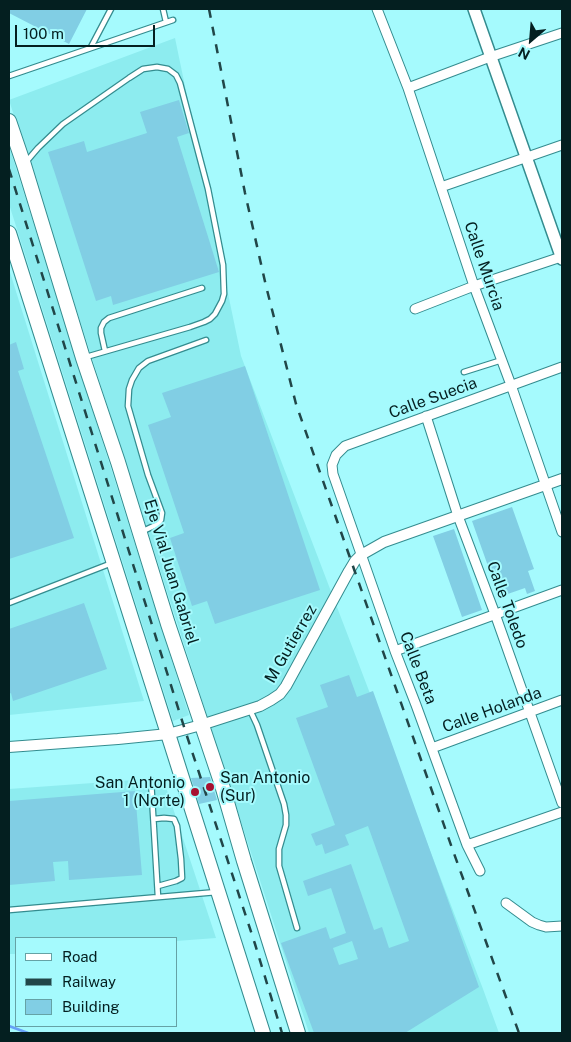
<!DOCTYPE html>
<style>
body{margin:0}
#map{position:relative;width:571px;height:1042px;overflow:hidden;background:#a5fafd;font-family:"Public Sans",sans-serif}
canvas{display:block}
.frame{position:absolute;inset:0;border:10px solid #041f20;pointer-events:none}
.legend{position:absolute;left:15px;top:937px;width:162px;height:90px;box-sizing:border-box;background:#a5fafd;border:1px solid #65a2a5;margin:0;padding:6px 9px;list-style:none;font-size:15px;color:#041f20}
.legend li{display:flex;align-items:center;gap:10px;height:25px}
.legend b{width:25px;border:1px solid #65a2a5}
.north{position:absolute;left:506px;top:15px;width:50px;height:50px;-webkit-text-stroke:4px #a5fafd;paint-order:stroke;rotate:207deg;font-size:14px;font-weight:700;line-height:20px;text-align:center;color:#041f20}
.north::after{content:'';display:block;margin:auto;width:18px;height:22px;background:#041f20;clip-path:polygon(50% 0,100% 100%,50% 72%,0 100%)}
.scale{position:absolute;left:15px;top:25px;width:140px;height:22px;box-sizing:border-box;border:2px solid #041f20;border-top:0;padding-left:6px;font-size:15px;line-height:18px;white-space:nowrap;color:#041f20;-webkit-text-stroke:4px #a5fafd;paint-order:stroke}
</style>
<div id="map">
<canvas width="571" height="1042"></canvas>
<div class="frame"></div>
<ul class="legend">
<li><b style="height:6px;background:#fff"></b>Road</li>
<li><b style="height:6px;background:#214648"></b>Railway</li>
<li><b style="height:14px;background:#81cee4"></b>Building</li>
</ul>
<div class="north">N</div>
<div class="scale">100 m</div>
</div>
<script>
const ctx = document.querySelector('canvas').getContext('2d');
ctx.lineJoin = 'round';
function fillPath(path, color) { ctx.fillStyle = color; ctx.fill(path, 'evenodd'); }
const poly = rows => new Path2D(rows.map(r => 'M' + r).join(''));
function strokePath(path, color, width, dash) { ctx.strokeStyle = color; ctx.lineWidth = width; ctx.lineCap = dash ? 'butt' : 'round'; ctx.setLineDash(dash || []); ctx.stroke(path); }
function label(font, color, halo, rows, align = 'center') {
  ctx.font = font + ' "Public Sans",sans-serif'; ctx.lineWidth = 4; ctx.setLineDash([]); ctx.textBaseline = 'middle'; ctx.strokeStyle = halo; ctx.fillStyle = color; for (const [text, x, y, turn = 0] of rows) {
    ctx.save(); ctx.translate(x, y); ctx.rotate((+turn || 0) * Math.PI / 180); ctx.textAlign = isNaN(turn) ? turn : align; if (halo) ctx.strokeText(text, 0, 0); ctx.fillText(text, 0, 0); ctx.restore();
  }
}
fillPath(poly([
 [175,38,241,356,483,989,499,1033,309,1033,9,100],
 [9,146,189,715,173,721,9,204],
 [9,269,144,701,9,715],
 [163,778,216,938,176,941,176,938,16,938,16,954,9,954,9,789]
]), '#8decef');
strokePath(poly([
 [9,1026,28,1033]
]), '#66a0f7', 2.5);
fillPath(poly([
 [9,9,87,9,69,44,9,13],
 [179,100,189,133,177,137,219,272,113,305,111,296,96,301,48,152,84,141,87,152,147,133,140,112],
 [16,342,24,369,18,371,74,538,9,559,9,345],
 [245,366,320,590,215,624,207,601,192,606,170,538,184,533,148,425,171,417,162,393],
 [512,507,534,569,528,571,535,591,527,594,525,588,499,597,472,521],
 [454,529,482,610,462,617,433,536],
 [84,603,107,669,13,701,11,693,9,694,9,629],
 [349,675,357,697,373,691,479,987,405,1033,314,1033,281,943,326,927,330,939,346,933,331,888,308,896,303,881,351,864,374,930,382,927,389,948,409,941,368,826,345,835,349,845,325,854,322,844,316,846,311,834,335,825,296,718,328,707,320,685],
 [352,941,358,959,339,965,333,948],
 [210,777,217,800,199,804,191,778],
 [135,791,142,875,69,880,68,861,53,862,55,881,9,885,9,801]
]), '#81cee4');
const service = poly([
 [163,9,166,22],
 [91,47,111,9],
 [9,76,173,20],
 [26,162,38,148,63,124,129,78,143,69,157,67,168,69,176,75,180,83,208,189,223,265,224,294,222,301,215,314,210,319,204,322,190,327,86,357],
 [105,351,101,333,101,328,104,322,109,318,202,288],
 [464,372,502,360],
 [141,532,158,524,161,520,162,513,148,475,128,406,129,389,132,380,139,368,148,361,206,340],
 [9,603,112,563],
 [250,710,257,725,284,804,286,815,286,825,279,849,279,866,297,928],
 [151,780,158,897],
 [154,819,164,818,174,819,177,826,181,859,182,878,176,881,158,886],
 [9,910,217,892]
]);
const minor = poly([
 [377,9,408,88,474,286,511,385,562,532],
 [408,88,490,57,562,33],
 [441,187,562,145],
 [415,309,474,286,561,257],
 [426,416,458,516,495,614,562,803],
 [395,651,562,590],
 [432,748,562,700],
 [467,845,562,812],
 [480,871,467,845,416,705,395,651,333,474,332,465,336,455,345,446,562,367],
 [506,903,532,922,539,925,546,927,562,926]
]);
const tertiary = poly([
 [9,747,118,739,168,734,201,725,260,706,271,700,280,694,286,686,349,571,355,561,361,555,384,542,562,479]
]);
const secondary = poly([
 [474,9,562,259]
]);
const primary = poly([
 [9,121,24,165,83,358,118,462,168,624,222,785,244,861,298,1033],
 [9,233,263,1033]
]);
strokePath(service, '#348c8f', 7);
strokePath(minor, '#348c8f', 11);
strokePath(tertiary, '#348c8f', 12);
strokePath(secondary, '#348c8f', 14);
strokePath(primary, '#348c8f', 16);
strokePath(service, '#fff', 4.5);
strokePath(minor, '#fff', 9);
strokePath(tertiary, '#fff', 10);
strokePath(secondary, '#fff', 11);
strokePath(primary, '#fff', 14);
strokePath(poly([
 [209,9,245,193,266,286,296,404,452,848,519,1033],
 [9,169,185,730,255,944,282,1033]
]), '#214648', 2.5, [9, 9]);
for (const [x, y, r, color] of [
 [210,787,5,"#a81031"],
 [195,792,5,"#a81031"]
]) { const dot = new Path2D(); dot.arc(x, y, r, 0, 2 * Math.PI); ctx.fillStyle = color; ctx.fill(dot); strokePath(dot, '#a5fafd', 2); }
label('16px', '#041f20', '#a5fafd', [
 ["Calle Murcia",484,266,71],
 ["Calle Suecia",433,398,-20],
 ["Eje Vial Juan Gabriel",171,572,73],
 ["Calle Toledo",507,605,70],
 ["M Gutierrez",291,644,-60],
 ["Calle Beta",418,668,69],
 ["Calle Holanda",492,710,-20]
]);
label('16px', '#041f20', '#a5fafd', [
 ["San Antonio",220,778],
 ["(Sur)",220,796],
 ["San Antonio",185,783,"right"],
 ["1 (Norte)",185,801,"right"]
], 'left');
</script>
